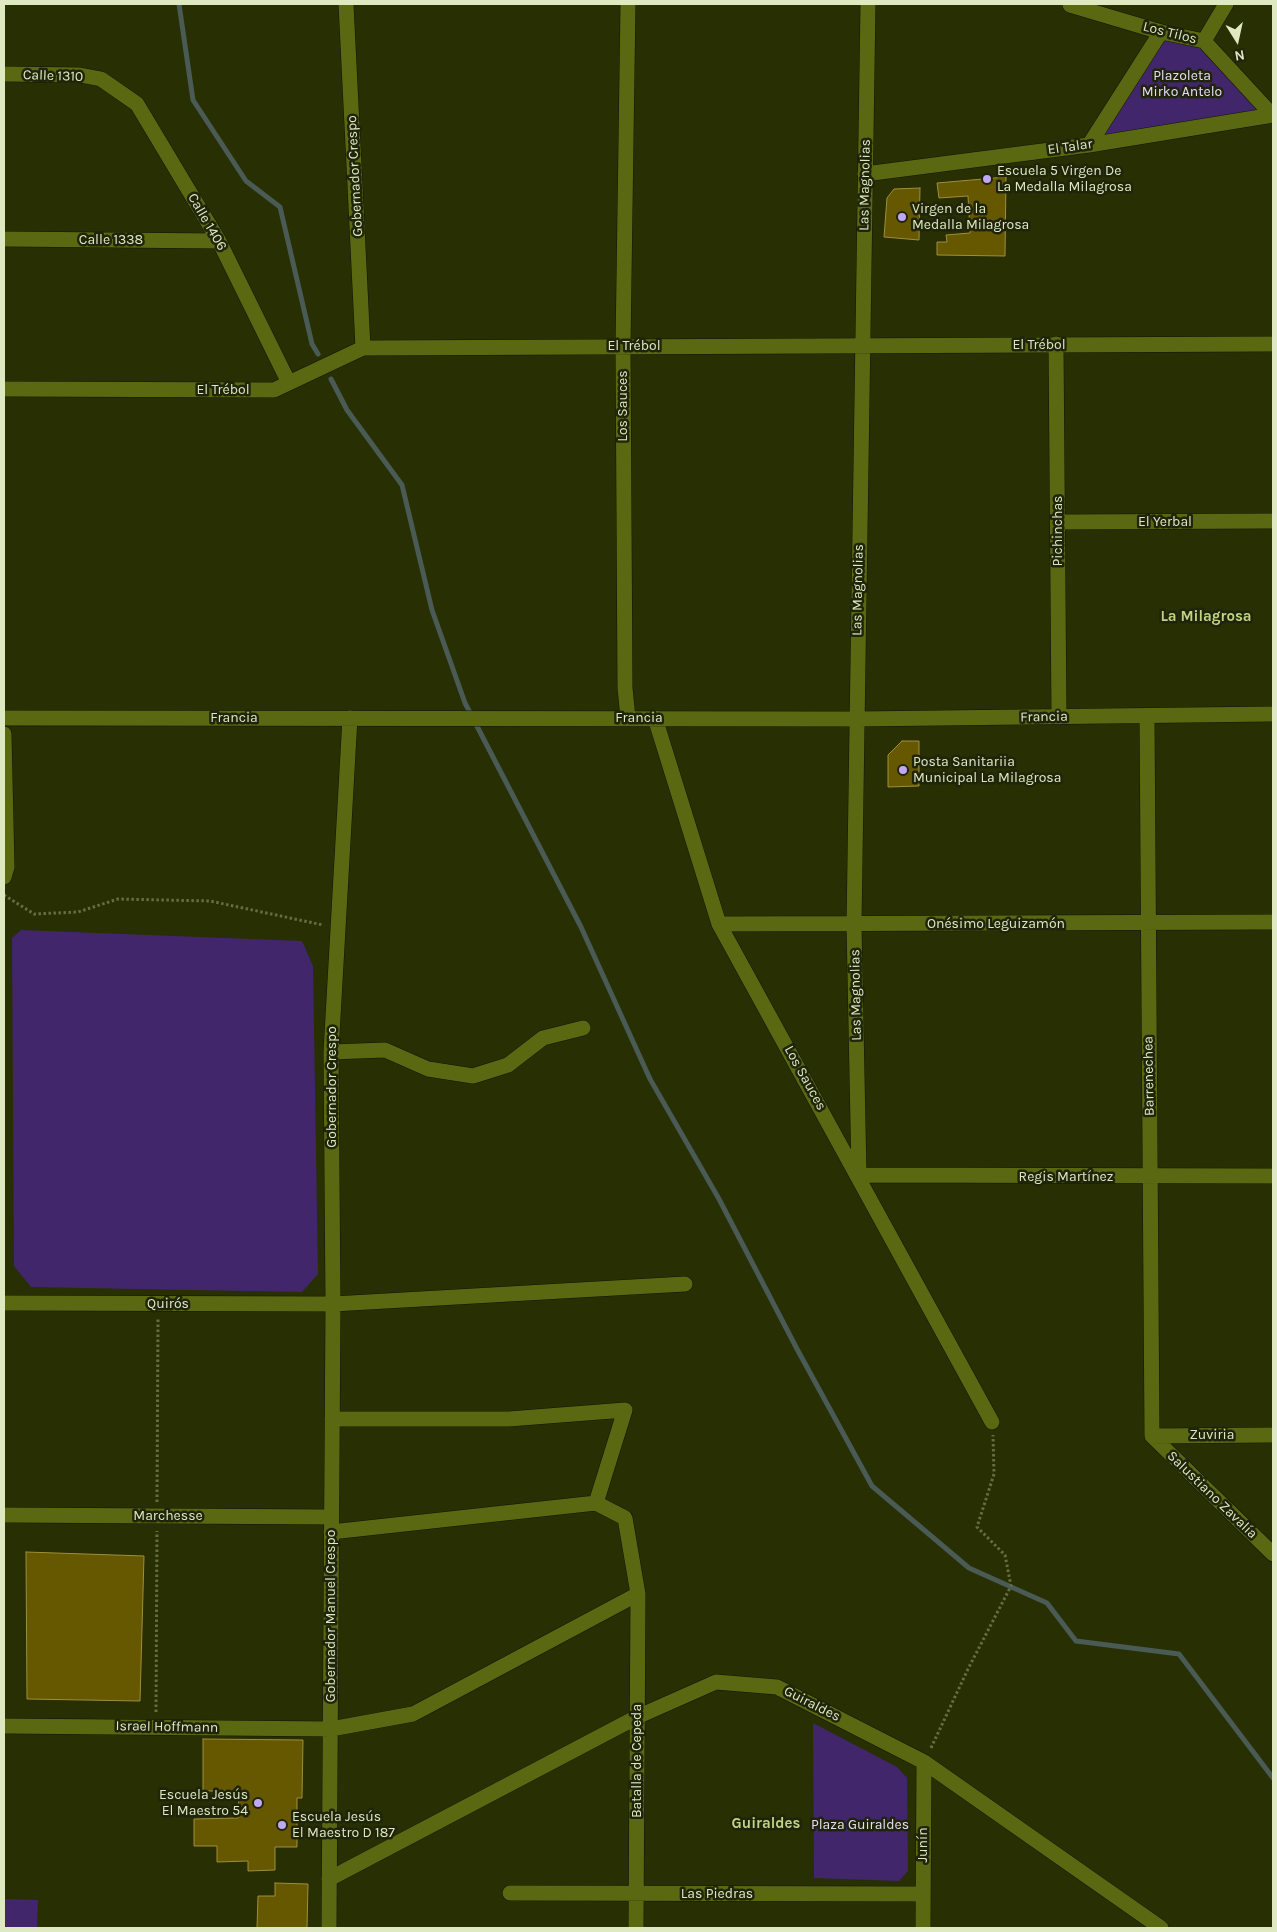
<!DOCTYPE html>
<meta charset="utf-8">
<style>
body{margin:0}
#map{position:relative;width:1277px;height:1932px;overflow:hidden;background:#282f03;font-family:Karla,sans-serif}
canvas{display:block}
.frame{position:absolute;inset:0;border:5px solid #dfe9c1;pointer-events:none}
.north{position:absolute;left:1212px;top:15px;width:50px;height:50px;-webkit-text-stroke:4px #1f240a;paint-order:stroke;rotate:170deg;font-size:14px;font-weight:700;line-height:20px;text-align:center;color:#dfe9c1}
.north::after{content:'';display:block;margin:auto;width:18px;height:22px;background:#dfe9c1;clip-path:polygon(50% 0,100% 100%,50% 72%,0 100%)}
</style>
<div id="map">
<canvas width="1277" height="1932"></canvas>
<div class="frame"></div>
<div class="north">N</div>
</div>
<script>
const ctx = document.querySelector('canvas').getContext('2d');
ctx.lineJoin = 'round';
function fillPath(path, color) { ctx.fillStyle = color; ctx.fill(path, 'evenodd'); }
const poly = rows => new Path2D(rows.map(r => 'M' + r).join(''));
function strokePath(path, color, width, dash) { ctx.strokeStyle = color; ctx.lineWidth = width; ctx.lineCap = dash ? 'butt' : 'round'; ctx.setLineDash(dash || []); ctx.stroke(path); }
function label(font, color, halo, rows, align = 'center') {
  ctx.font = font + ' Karla,sans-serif'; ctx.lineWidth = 5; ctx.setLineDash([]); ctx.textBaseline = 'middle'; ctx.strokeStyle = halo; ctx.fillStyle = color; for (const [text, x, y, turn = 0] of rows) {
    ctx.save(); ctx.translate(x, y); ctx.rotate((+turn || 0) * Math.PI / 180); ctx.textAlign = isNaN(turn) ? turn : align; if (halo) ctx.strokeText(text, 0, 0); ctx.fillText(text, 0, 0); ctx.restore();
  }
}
fillPath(poly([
 [1161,32,1204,41,1272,115,1089,145],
 [21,930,302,941,313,966,318,1274,302,1292,31,1287,14,1266,12,938],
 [813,1723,897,1767,907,1778,908,1871,899,1881,814,1878],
 [4,1899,38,1900,37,1928,4,1928]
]), '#42266c');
strokePath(poly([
 [179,4,193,100,246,181,280,207,312,344,318,354],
 [331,379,347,410,402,485,432,610,465,703,581,927,650,1079,719,1199,797,1349,872,1486,969,1568,1047,1603,1076,1641,1179,1654,1273,1778]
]), '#4a5a55', 5);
const building = poly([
 [1006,177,1005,256,937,255,937,242,947,242,946,235,970,233,968,196,939,198,937,183,1006,177],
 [920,188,919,240,884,237,887,198,894,189,920,188],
 [902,741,919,741,919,786,888,787,888,755,902,741],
 [26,1552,144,1556,140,1701,27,1699,26,1552],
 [203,1739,303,1740,302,1798,297,1798,297,1847,275,1847,275,1870,248,1871,248,1861,217,1862,217,1846,194,1846,194,1819,238,1818,239,1791,203,1791,203,1739],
 [275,1883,308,1884,307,1928,257,1928,258,1896,275,1896,275,1883]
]);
fillPath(building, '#665800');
strokePath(building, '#9f8f3a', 1);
const street = poly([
 [346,4,363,348],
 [628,4,623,346,625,688,628,718],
 [868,4,854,925,859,1175,1273,1176],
 [1070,5,1161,32,1204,41,1272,115],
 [1204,41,1226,4],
 [4,74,80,75,101,79,137,104,219,241,289,383],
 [1089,145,1161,32],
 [865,174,1089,145,1273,115],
 [4,239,219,241],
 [1056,344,1059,717],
 [4,389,274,390,363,348,1273,344],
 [1058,522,1273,521],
 [1147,716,1152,1436],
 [4,718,857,719,1273,714],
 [655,718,719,924,992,1422],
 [4,734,7,867,4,877],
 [719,924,1273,922],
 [331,1052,385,1050,428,1069,473,1076,508,1065,543,1038,583,1028],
 [4,1303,333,1304,685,1284],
 [332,1419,509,1419,625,1410,596,1503],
 [1152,1436,1273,1554],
 [1152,1436,1273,1435],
 [4,1515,331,1517],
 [331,1532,596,1503,625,1518,638,1594,636,1928],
 [4,1726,331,1729,413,1714,638,1594],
 [329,1879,637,1717,716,1682,777,1687,924,1762,1161,1928],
 [510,1893,923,1894],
 [329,1928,333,1304,331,1052,350,718],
 [923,1928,924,1762]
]);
strokePath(street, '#111600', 16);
strokePath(poly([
 [4,895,34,914,78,912,118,899,210,901,323,925],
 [157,1502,158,1318],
 [156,1712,157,1531],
 [931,1748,968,1669,1011,1586,1005,1555,977,1527,994,1474,993,1435]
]), '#656d42', 3, [2.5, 2.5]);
strokePath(street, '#5a6812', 15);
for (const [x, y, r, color] of [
 [987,179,5,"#c0a8f3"],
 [902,217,5,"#c0a8f3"],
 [903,770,5,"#c0a8f3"],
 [258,1803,5,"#c0a8f3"],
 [282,1825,5,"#c0a8f3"]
]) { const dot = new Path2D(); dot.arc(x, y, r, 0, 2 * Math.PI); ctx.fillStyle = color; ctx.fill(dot); strokePath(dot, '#1f240a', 2); }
label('14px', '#dfe9c1', '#1f240a', [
 ["Los Tilos",1170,33,14],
 ["Calle 1310",53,76,2],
 ["El Talar",1070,147,-8],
 ["Gobernador Crespo",355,176,-93],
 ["Las Magnolias",865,185,-89],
 ["Calle 1406",207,222,60],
 ["Calle 1338",111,240],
 ["El Trébol",1039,345],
 ["El Trébol",634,346],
 ["El Trébol",223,390],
 ["Los Sauces",623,406,-90],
 ["El Yerbal",1165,522],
 ["Pichinchas",1058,531,-90],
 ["Las Magnolias",858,590,-89],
 ["Francia",1044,717,-1],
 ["Francia",234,718],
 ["Francia",639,718],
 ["Onésimo Leguizamón",996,924],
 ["Las Magnolias",856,995,-91],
 ["Barrenechea",1149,1076,-91],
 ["Los Sauces",805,1078,61],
 ["Gobernador Crespo",332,1087,-90],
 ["Regis Martínez",1066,1177],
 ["Quirós",168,1304],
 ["Zuviria",1212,1435],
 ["Salustiano Zavalía",1212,1495,44],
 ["Marchesse",168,1516],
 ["Gobernador Manuel Crespo",331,1616,-90],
 ["Guiraldes",812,1704,27],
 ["Israel Hoffmann",167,1727,1],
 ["Batalla de Cepeda",637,1761,-90],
 ["Junín",923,1845,-90],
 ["Las Piedras",717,1894]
]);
label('14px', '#e5ddf8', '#1f240a', [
 ["Plazoleta",1182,76],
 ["Mirko Antelo",1182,92],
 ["Plaza Guiraldes",860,1825]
]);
label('14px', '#dfe9c1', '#1f240a', [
 ["Escuela 5 Virgen De",997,171],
 ["La Medalla Milagrosa",997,187],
 ["Virgen de la",912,209],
 ["Medalla Milagrosa",912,225],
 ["Posta Sanitariia",913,762],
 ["Municipal La Milagrosa",913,778],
 ["Escuela Jesús",248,1795,"right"],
 ["El Maestro 54",248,1811,"right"],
 ["Escuela Jesús",292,1817],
 ["El Maestro D 187",292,1833]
], 'left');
label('bold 15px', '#c2d482', '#1f240a', [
 ["La Milagrosa",1206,617],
 ["Guiraldes",766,1824]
]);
</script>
